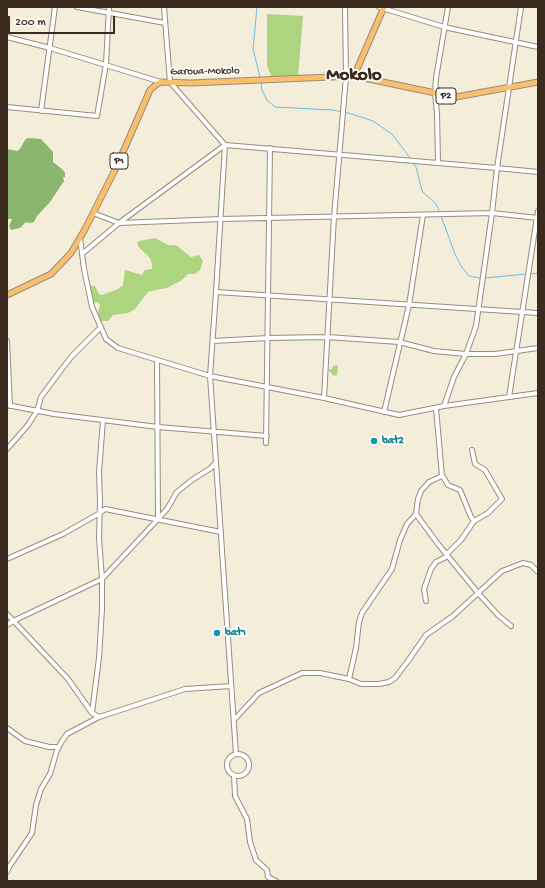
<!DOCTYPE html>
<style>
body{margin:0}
#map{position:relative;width:545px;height:888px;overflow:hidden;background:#f4edda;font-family:"Gochi Hand",sans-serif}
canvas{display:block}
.frame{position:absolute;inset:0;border:8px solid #3b2a1e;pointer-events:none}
.scale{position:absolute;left:8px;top:16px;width:107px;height:18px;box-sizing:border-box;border:2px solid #3b2a1e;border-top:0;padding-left:5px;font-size:12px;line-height:14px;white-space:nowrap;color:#3b2a1e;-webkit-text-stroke:3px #fff;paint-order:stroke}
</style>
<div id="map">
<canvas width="545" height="888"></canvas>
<div class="frame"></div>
<div class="scale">200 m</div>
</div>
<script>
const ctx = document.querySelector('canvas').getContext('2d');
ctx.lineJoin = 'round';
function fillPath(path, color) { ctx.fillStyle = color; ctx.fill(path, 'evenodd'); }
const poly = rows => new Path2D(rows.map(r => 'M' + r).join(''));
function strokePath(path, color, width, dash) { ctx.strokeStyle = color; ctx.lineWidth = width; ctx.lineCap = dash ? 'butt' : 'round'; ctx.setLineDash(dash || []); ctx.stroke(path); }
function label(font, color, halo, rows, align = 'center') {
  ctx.font = font + ' "Gochi Hand",sans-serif'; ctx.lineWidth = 3.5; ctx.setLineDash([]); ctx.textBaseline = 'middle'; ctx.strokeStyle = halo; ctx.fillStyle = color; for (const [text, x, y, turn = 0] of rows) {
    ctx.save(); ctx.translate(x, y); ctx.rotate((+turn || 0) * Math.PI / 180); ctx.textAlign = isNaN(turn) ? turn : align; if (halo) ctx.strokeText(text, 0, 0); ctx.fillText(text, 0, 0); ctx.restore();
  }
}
fillPath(poly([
 [267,14,303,16,298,77,272,78,267,66],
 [155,238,168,245,176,245,191,257,199,255,203,261,200,270,195,274,188,274,182,280,167,288,156,290,148,292,135,309,128,313,113,315,108,321,100,321,98,312,100,305,98,302,94,303,90,290,91,286,95,286,99,294,102,295,118,289,123,285,125,270,142,275,145,270,152,269,152,264,150,258,138,246,137,243,139,241],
 [338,365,337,375,334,376,329,371,329,369,332,369,333,366]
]), '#add47f');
fillPath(poly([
 [28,138,41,139,53,152,53,162,62,169,65,173,65,177,63,177,64,181,50,202,37,216,34,222,30,223,26,222,20,228,11,230,9,226,12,219,7,219,7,149,17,151,20,149,25,140]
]), '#8ab66e');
strokePath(poly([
 [257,7,253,49,260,77],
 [261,82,262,90,267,100,275,107,333,110,342,112],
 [345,112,373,121,392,134,410,158],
 [413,163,416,167,422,191,436,204,440,213],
 [441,216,455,254,461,266,469,276,480,278],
 [529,274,538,273],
 [485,278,526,274]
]), '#6bbde7', 1);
const minor = poly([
 [77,7,165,23],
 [164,7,170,82,225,145,216,292,210,376,324,398,399,415,444,406,538,393],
 [379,7,444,27,538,47],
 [7,37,50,48,161,82],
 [7,107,97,116,106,64,109,7],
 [41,111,55,7],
 [438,162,437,113,435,93,436,78,448,7],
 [93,213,119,223,221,219,492,213,538,218],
 [80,238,84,269,92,307,106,339,118,348,210,376,236,754],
 [82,254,119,223,225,145,497,168,538,172],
 [216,292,538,313],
 [7,341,10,406],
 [213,341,268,338,327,337,399,342,434,351,466,354,495,354,538,348],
 [157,360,158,519],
 [509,397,538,211],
 [324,398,334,217,346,77,345,7],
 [7,405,54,414,158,427,267,436],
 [444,406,454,377,466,354,476,326,492,213,497,168,521,7],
 [384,412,409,305,423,215],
 [266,443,270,148],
 [7,449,28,425,37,411,41,397,61,370,72,356,101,327],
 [442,475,448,485,460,490,471,517,474,521],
 [416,514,438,544,478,593,498,615,511,626],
 [447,554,461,540,474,521,488,513,502,499,485,470,475,464,472,450],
 [7,559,63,534,100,513,105,509,221,532],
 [426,601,424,589,431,569,436,562,448,556],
 [7,614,68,679,92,713,99,717,185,689,231,686],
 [7,625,13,621,102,579,158,519,167,509,177,492,192,480,211,468,216,462],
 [349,679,356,648,359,622,362,613,392,569,400,540,407,524,416,514,418,499,421,491,429,482,442,476,436,408],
 [92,713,99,658,102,609,102,579,99,538,100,501,99,472,103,420],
 [234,720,259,693,302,673,320,673,349,679,361,684,379,684,389,682,395,678,408,661,426,635,453,616,502,571,523,563,531,565,538,572],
 [7,728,25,741,49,747,59,747],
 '227 765a11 11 0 1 1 22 0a11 11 0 1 1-22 0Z',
 [234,776,235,796,247,819,250,842,256,860,267,870,268,877,276,881],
 [7,872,9,867,32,833,36,805,41,789,50,774,57,750,62,741,67,734,99,717]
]);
const major = poly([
 [354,76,384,7],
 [7,295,51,274,71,253,84,231,117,166,150,90,157,84,161,82,191,83,354,76,450,96,456,97,538,82]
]);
strokePath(minor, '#988c7c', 6);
strokePath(major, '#988c7c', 7);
strokePath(minor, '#fff', 4);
strokePath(major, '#f8bf6c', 5);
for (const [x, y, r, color] of [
 [374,441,4,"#0f9aa8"],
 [217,633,4,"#0f9aa8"]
]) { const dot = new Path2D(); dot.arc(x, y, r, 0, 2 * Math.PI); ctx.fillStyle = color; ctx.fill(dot); strokePath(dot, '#fff', 1.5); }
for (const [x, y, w] of [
 [446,96,20],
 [119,161,18]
]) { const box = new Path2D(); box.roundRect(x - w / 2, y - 8, w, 16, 3); ctx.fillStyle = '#fff'; ctx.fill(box); strokePath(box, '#3b2a1e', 1); }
label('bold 10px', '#3b2a1e', null, [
 ["P2",446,96],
 ["P1",119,161]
]);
label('11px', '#3b2a1e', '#fff', [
 ["Garoua-Mokolo",205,72,-1]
]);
label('bold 11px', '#0d838f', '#fff', [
 ["bat2",382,441],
 ["bat1",225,633]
], 'left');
label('bold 19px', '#3b2a1e', '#fff', [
 ["Mokolo",354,76]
]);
</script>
